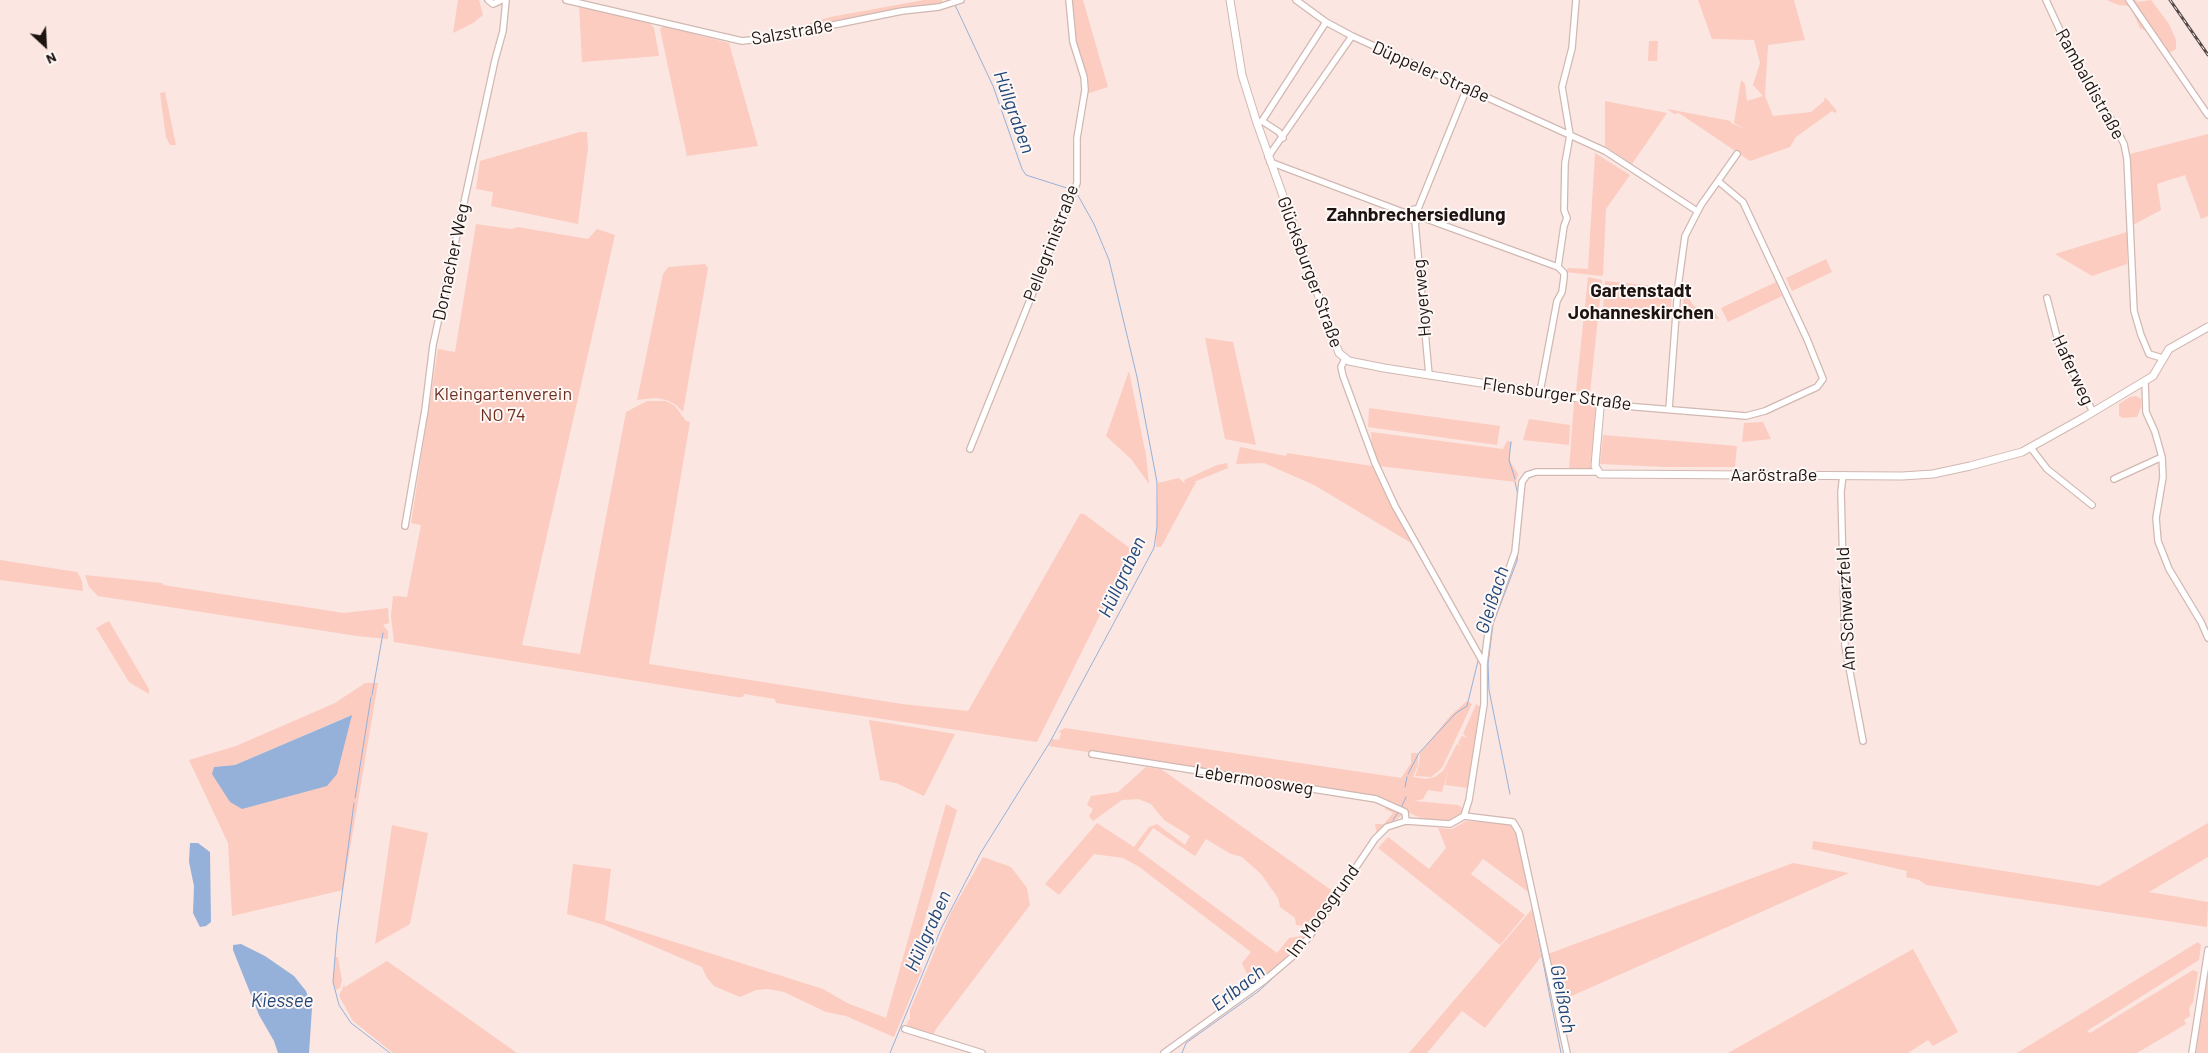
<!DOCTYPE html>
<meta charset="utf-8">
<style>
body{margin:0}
#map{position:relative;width:2208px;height:1053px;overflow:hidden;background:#fbe6e1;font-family:Barlow,sans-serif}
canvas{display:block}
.north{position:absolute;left:20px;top:20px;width:50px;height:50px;-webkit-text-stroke:4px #fdf8f6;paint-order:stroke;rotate:155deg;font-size:14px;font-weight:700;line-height:20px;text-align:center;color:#1d1412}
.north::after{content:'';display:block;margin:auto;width:18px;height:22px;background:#1d1412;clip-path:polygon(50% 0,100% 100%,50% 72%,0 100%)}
</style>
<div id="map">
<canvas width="2208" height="1053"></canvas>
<div class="north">N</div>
</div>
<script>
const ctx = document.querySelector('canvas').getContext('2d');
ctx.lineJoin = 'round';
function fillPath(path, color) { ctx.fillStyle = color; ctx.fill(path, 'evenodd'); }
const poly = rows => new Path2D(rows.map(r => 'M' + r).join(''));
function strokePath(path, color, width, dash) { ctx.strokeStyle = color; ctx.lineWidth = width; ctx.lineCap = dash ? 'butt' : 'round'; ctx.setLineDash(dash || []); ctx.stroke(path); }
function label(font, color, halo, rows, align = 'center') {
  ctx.font = font + ' Barlow,sans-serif'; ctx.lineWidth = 4; ctx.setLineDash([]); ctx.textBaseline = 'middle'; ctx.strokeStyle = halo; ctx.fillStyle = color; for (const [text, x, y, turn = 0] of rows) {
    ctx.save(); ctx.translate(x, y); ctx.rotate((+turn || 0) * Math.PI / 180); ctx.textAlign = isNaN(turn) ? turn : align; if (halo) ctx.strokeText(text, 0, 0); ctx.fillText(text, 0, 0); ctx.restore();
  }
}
fillPath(poly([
 [458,0,479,0,483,15,473,23,453,33],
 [924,0,942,0,943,3,803,28,810,23,830,17],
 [1070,0,1083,0,1108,87,1086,94,1074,42],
 [1698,0,1794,0,1805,40,1768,45,1765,96,1773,116,1811,112,1824,101,1825,97,1837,111,1835,113,1832,111,1796,137,1790,147,1750,161,1679,113,1674,114,1667,109,1731,121,1731,123,1747,130,1734,123,1741,80,1745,84,1747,101,1763,96,1753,85,1760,63,1754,40,1712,39],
 [2107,0,2136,0,2137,2,2151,0,2169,24,2176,40,2176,49,2167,54,2155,36,2140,28,2130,6,2118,5],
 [579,5,650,23,654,28,659,56,582,62],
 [664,26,729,43,758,146,687,156,660,29],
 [1649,41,1658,41,1657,61,1648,61],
 [165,92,176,145,170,145,166,137,160,93],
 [1605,101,1667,113,1632,164,1605,146],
 [580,132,587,132,588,148,578,224,491,206,493,192,476,189,480,161],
 [2208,134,2208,216,2201,219,2185,175,2157,184,2161,210,2133,225,2130,154],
 [1595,153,1630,175,1606,209,1603,275,1601,276,1566,272,1568,268,1588,269],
 [476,224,511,229,518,227,588,239,597,229,615,235,522,645,580,654,626,412,647,401,666,401,675,406,686,421,690,422,649,664,902,704,968,711,1080,514,1084,514,1135,552,1116,583,1037,742,776,703,775,699,744,694,743,697,737,697,394,642,391,616,393,596,407,597,421,525,411,523,438,349,455,352],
 [2127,232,2127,264,2092,276,2055,254],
 [1826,259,1832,272,1792,291,1786,278],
 [705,264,708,268,683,412,676,405,667,400,656,398,637,400,663,274,668,267],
 [1588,277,1602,280,1590,393,1576,391],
 [1605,281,1673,288,1670,315,1603,309],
 [1776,282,1782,296,1728,322,1721,308],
 [1684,292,1694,306,1714,311,1719,319,1682,317],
 [1205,338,1233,342,1256,445,1225,439],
 [1129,371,1146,455,1149,484,1131,459,1106,436],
 [2136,396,2141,399,2141,407,2137,417,2122,418,2119,415,2119,404,2130,397],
 [1574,402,1598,406,1591,470,1569,470],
 [1369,408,1500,426,1497,445,1368,427],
 [1529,419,1570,425,1569,445,1523,440],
 [1763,422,1771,439,1742,442,1744,423],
 [1371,432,1503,449,1507,441,1512,442,1509,456,1511,463,1518,474,1516,482,1378,466,1372,449],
 [1603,435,1737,446,1735,467,1666,467,1600,464],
 [1240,447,1286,456,1287,453,1372,466,1416,546,1314,485,1264,463,1236,464],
 [1227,463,1228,468,1194,482,1196,482,1161,547,1156,547,1158,483,1179,478,1185,484,1184,480,1217,465],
 [0,560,77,572,82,581,83,591,0,580],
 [85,575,162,583,163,585,344,613,388,608,389,623,383,625,388,631,388,639,357,636,98,596,89,587],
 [109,621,149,689,149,694,129,682,96,628],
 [365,683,378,683,343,890,232,916,228,843,189,760,236,746,335,703],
 [351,715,230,802,214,767,235,765],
 [1467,701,1472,704,1442,768,1431,777,1415,776,1419,765,1420,753,1450,716],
 [1476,704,1482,708,1468,788,1445,785,1449,768,1442,792,1428,790,1423,799,1415,801,1458,805,1464,809,1462,814,1446,822,1430,822,1407,812,1411,802,1407,811,1377,835,1375,824,1384,824,1393,813,1385,809,1387,799,1049,746,1052,739,1059,740,1061,733,1058,732,1065,728,1401,778,1411,763,1411,753,1418,753,1418,765,1413,777,1426,779,1435,777,1443,771,1457,744,1462,746,1458,743,1462,736,1468,738,1463,734],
 [869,720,955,734,924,796,896,783,880,780],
 [1146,767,1161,769,1334,892,1309,926,1296,925,1295,918,1280,907,1278,898,1261,874,1242,857,1231,854,1206,839,1195,856,1153,828,1138,850,1277,953,1289,938,1307,935,1275,969,1257,983,1247,974,1242,963,1251,952,1138,866,1123,858,1094,854,1059,895,1045,884,1097,823,1134,847,1149,827,1157,824,1185,845,1190,836,1164,820,1151,804,1138,799,1122,800,1093,821,1089,816,1093,809,1087,805,1091,796,1118,792],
 [946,804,957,810,912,963,919,965,922,970,894,1037,846,1016,826,1012,784,992,768,989,756,990,740,997,714,986,707,978,702,967,604,925,567,914,573,864,611,869,605,920,823,989,847,1003,886,1018],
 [1466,821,1510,823,1516,830,1531,894,1483,859,1471,874,1525,915,1500,945,1378,848,1388,837,1429,869,1446,848,1438,828,1452,829],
 [2208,823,2208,857,2149,892,2208,902,2207,927,1926,885,1919,880,1906,877,1907,871,1812,849,1813,841,2099,886],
 [392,825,428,833,410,924,375,944],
 [983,857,1011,867,1027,888,1030,905,936,1029,933,1035,906,1027,909,1019,910,1020,910,1010,951,912],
 [1793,863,1849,873,1558,1002,1548,954],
 [1532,909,1541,957,1485,1028,1462,1011,1427,1053,1409,1053],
 [2198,942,2201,945,2199,960,2087,1031,2090,1033,2193,970,2198,972,2193,1002,2189,1008,2190,1016,2184,1020,2186,1024,2137,1053,2017,1053],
 [1913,949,1958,1032,1933,1046,1928,1040,1908,1053,1728,1053],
 [335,957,338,957,342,981,340,988,336,990,333,982],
 [387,961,517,1053,393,1053,353,1021,339,996,344,985,345,987],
 [2208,966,2208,1053,2196,1053,2202,1013]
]), '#fcccc0');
fillPath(poly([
 [352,715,337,774,327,786,242,809,230,802,212,774,214,767,235,765],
 [190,843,198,843,210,852,211,922,206,926,200,927,193,913,194,886,189,862],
 [241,944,265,956,294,976,306,991,312,1008,309,1053,278,1053,274,1041,259,1015,233,950,233,945]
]), '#95b1d9');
strokePath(poly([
 [955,5,993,86,1022,169,1026,175,1073,190],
 [1511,442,1509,460,1515,479],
 [1515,482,1518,495],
 [1420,545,1426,555],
 [372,695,383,633],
 [1408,774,1419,753,1456,713,1467,706,1478,661],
 [1405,787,1407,777],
 [1510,794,1489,690,1488,664,1493,624,1517,561,1523,501],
 [355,798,371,697],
 [354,803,337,932,333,982,339,1005,351,1023,390,1053],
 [1401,808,1406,797],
 [1393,820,1399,811],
 [1370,851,1379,839],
 [1328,914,1358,869],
 [1535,921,1561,1053],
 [890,1053,941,929,980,854,1050,742,1154,548,1157,527,1157,482,1137,377,1109,260,1094,224,1076,192],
 [1182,1053,1186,1043,1259,991,1290,962]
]), '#95b1d9', 1);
const minor = poly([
 [488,0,493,4,502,0],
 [566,0,742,41,769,38,902,11,939,7,961,0],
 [1296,0,1326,22,1352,36,1605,151,1697,211],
 [2046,0,2077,67,2113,122,2124,144,2127,159,2134,311,2141,335,2149,354,2162,358],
 [2129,0,2208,115],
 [1262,121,1279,132,1283,138],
 [1257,123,1262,121,1326,22],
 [1268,157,1352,36],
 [1270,162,1408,214],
 '1409 215a6 6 0 1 1 12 0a6 6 0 1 1-12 0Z',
 [1418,209,1467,88],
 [1421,217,1558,267],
 [1415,221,1429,375],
 [2047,298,2059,345,2093,412],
 [1345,359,1341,367,1343,376,1375,463,1395,506,1484,664],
 [2145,381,2146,412,2155,432,2162,457,2163,477,2156,518,2158,541,2169,569,2201,622,2208,638],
 [1540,392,1557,301,1562,292,1564,277,1564,273,1558,267,1564,226,1567,218,1564,210,1565,163,1570,135,1562,87,1572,48,1576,0],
 [1600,404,1746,416,1765,411,1817,387,1823,379,1807,339,1743,202,1718,181],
 [1669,409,1678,287,1685,236,1701,205,1737,154],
 [2031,448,2047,469,2092,505],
 [970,449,1077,183,1077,138,1085,90,1084,77,1073,42,1069,0],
 [1843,475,1841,492,1845,646,1863,741],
 [2114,479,2162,457],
 [405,526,425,410,433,345,495,60,503,31,506,0],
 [1092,754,1376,799,1405,812,1406,821],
 [1464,816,1513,822,1519,832,1567,1053],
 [905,1029,982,1053],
 [1164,1053,1265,980,1292,957,1309,937,1375,839,1387,827,1406,821,1450,824,1464,816,1469,800,1484,704,1484,664,1489,625,1515,552,1522,482,1527,475,1536,472,1597,472],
 [2192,1053,2208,950]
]);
const tertiary = poly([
 [1230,0,1242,75,1257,123,1339,353,1349,361,1384,368,1598,401,1600,408,1595,466,1600,474,1902,476,1933,474,1970,466,2022,452,2083,418,2153,376,2169,349,2208,327]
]);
strokePath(minor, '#d1b8b2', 8);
strokePath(tertiary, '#d1b8b2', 9);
strokePath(minor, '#fff', 5.5);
strokePath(tertiary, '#fff', 7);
const rail = poly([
 [2170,0,2208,55]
]);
strokePath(rail, '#564a47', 3);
strokePath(rail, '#fdf8f6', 1, [4]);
label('18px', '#1d1412', '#fdf8f6', [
 ["Salzstraße",792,32,-10],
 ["Düppeler Straße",1431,72,24],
 ["Rambaldistraße",2090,84,61],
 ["Pellegrinistraße",1051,243,-69],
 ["Dornacher Weg",451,262,-78],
 ["Glücksburger Straße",1310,272,70],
 ["Hoyerweg",1422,298,-95],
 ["Haferweg",2073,370,65],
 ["Flensburger Straße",1557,394,8],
 ["Aaröstraße",1774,475],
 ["Am Schwarzfeld",1846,609,-93],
 ["Lebermoosweg",1254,780,9],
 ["Im Moosgrund",1323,911,-54]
]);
label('18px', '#6f2f1f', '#fdf8f6', [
 ["Kleingartenverein",503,394],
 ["NO 74",503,415]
]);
label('italic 19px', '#214678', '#fdf8f6', [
 ["Hüllgraben",1014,112,70],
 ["Hüllgraben",1122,577,-65],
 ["Gleißach",1492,600,-72],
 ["Hüllgraben",928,931,-66],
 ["Erlbach",1238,988,-38],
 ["Gleißach",1563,999,79],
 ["Kiessee",282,1001]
]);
label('bold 19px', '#1d1412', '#fdf8f6', [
 ["Zahnbrechersiedlung",1416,215],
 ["Gartenstadt",1641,291],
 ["Johanneskirchen",1641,313]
]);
</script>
